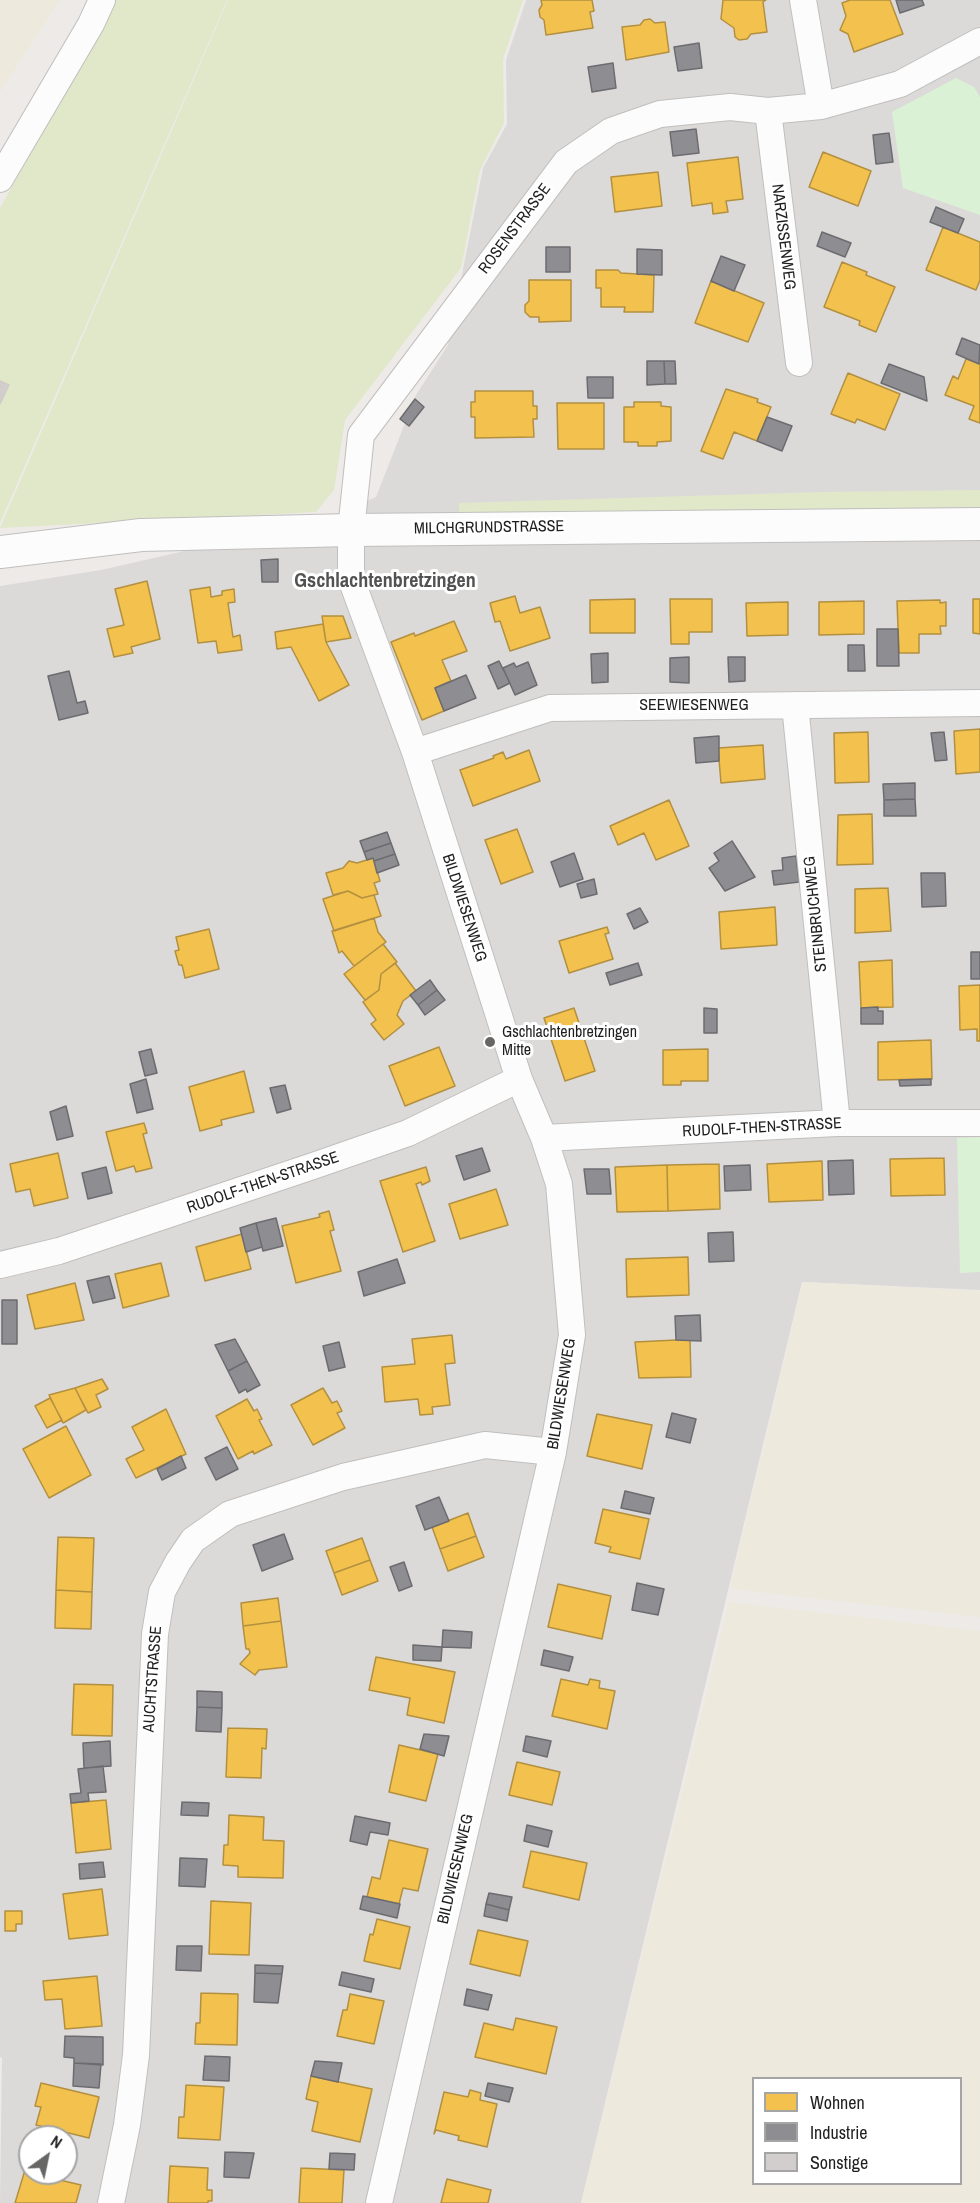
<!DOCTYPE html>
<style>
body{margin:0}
#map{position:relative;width:980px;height:2203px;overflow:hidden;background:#edeae8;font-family:"Archivo Narrow",sans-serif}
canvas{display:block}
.legend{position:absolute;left:752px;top:2077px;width:210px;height:108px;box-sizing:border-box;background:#fff;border:2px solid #a5a5a5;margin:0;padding:8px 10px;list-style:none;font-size:18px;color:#1f1f1f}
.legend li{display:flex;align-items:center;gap:12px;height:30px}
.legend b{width:30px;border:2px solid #a5a5a5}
.north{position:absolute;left:18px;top:2125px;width:60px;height:60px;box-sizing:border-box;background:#fff;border:2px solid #a5a5a5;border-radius:50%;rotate:33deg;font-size:16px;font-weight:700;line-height:24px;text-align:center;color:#1f1f1f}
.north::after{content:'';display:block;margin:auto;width:21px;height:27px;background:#676665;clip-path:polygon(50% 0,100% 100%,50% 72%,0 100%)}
</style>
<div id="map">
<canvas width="980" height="2203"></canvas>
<ul class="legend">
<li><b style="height:16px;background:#f2c14e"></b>Wohnen</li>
<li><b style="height:16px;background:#8d8d92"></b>Industrie</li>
<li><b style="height:16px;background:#d2cecd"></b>Sonstige</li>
</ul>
<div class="north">N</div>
</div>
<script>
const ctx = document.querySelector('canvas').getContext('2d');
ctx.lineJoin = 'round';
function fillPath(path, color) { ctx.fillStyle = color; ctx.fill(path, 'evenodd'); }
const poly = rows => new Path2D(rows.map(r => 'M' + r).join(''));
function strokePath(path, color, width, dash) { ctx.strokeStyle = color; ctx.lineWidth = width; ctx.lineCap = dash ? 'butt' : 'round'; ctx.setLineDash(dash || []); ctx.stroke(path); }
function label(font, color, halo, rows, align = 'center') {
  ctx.font = font + ' "Archivo Narrow",sans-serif'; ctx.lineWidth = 6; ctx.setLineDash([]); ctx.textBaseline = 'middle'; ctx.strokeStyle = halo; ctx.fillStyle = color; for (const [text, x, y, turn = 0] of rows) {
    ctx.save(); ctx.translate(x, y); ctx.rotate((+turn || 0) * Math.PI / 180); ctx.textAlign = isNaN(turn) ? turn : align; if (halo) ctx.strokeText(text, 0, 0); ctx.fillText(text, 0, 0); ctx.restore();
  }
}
fillPath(poly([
 [526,0,980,0,980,1290,802,1282,581,2203,0,2203,2,2058,0,2057,0,586,101,570,325,519,376,497,416,395,448,345,483,168,507,124,506,60],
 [30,2137,66,2137,66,2173,30,2173]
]), '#dcdad9');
fillPath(poly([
 [547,119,565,132,515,200,497,186]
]), '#dbdad9');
fillPath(poly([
 [0,0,60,0,0,92],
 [803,1282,980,1291,980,1617,730,1589],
 [729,1602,980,1631,980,2203,581,2203],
 [960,2078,960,2184,754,2184,754,2078]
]), '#ede9dc');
fillPath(poly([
 [114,0,227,0,0,523,0,208,99,32],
 [228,0,523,0,503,59,504,123,480,170,461,268,345,420,334,490,316,512,0,528],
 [980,490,980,507,459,513,459,503,820,492]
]), '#e0e8c9');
fillPath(poly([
 [956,78,974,87,980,97,980,215,903,188,892,112],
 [980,1137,980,1272,960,1273,957,1138]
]), '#dbf1d5');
const homes = poly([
 [541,0,592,0,594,11,590,12,593,28,546,35,544,20,540,17,539,10,542,5,541,0],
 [723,0,766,0,763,2,767,32,751,34,747,39,739,40,735,37,734,28,721,19,723,0],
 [850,0,890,0,903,34,854,52,848,34,840,30,846,16,842,3,850,0],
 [650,19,655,23,665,22,669,52,626,60,622,27,640,25,644,20,650,19],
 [823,152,871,171,858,206,809,187,823,152],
 [738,157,743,199,726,201,728,212,713,214,712,203,692,206,687,163,738,157],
 [658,172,662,206,615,212,611,177,658,172],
 [943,227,980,242,980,280,976,290,926,270,943,227],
 [842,262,867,272,866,275,895,287,876,332,859,325,860,321,824,307,842,262],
 [596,270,618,270,621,273,654,275,653,312,624,312,625,307,601,307,601,288,596,288,596,270],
 [529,280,571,280,571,321,539,322,539,317,530,317,525,312,525,305,529,301,529,280],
 [711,281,764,303,748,342,695,323,711,281],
 [966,359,980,363,980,423,969,419,974,406,945,395,953,376,958,379,966,359],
 [848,373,900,394,885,430,857,419,855,423,831,414,848,373],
 [726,389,758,399,757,402,771,407,757,441,734,432,723,459,701,451,726,389],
 [475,391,533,391,533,406,537,406,537,419,533,419,534,437,475,438,475,417,471,417,471,402,475,402,475,391],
 [634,402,661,402,661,406,671,407,671,441,657,442,657,446,638,446,638,442,624,442,624,407,634,407,634,402],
 [557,403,604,403,604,449,558,449,557,403],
 [147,581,160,639,131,647,133,653,114,657,107,629,124,625,115,589,147,581],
 [210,587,211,597,222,595,222,591,234,589,235,602,228,603,233,637,240,635,242,650,218,653,216,641,198,643,190,590,210,587],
 [515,596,520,613,540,607,550,638,510,651,500,621,495,622,490,603,515,596],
 [635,599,635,633,590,633,590,600,635,599],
 [670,599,712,599,712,632,689,632,689,644,671,644,670,599],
 [973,599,980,599,980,634,973,633,973,599],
 [940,600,940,603,946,602,946,626,940,626,941,634,919,634,919,653,899,653,897,601,940,600],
 [864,601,864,634,819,635,819,602,864,601],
 [788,602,788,635,747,636,746,603,788,602],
 [322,616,343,616,351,638,326,642,322,616],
 [454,621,467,651,442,660,451,681,435,688,444,711,422,720,391,642,414,633,415,636,454,621],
 [323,624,326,642,349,685,319,701,291,647,277,649,275,632,323,624],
 [980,729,980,772,956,774,954,731,980,729],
 [868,732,869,782,835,783,834,733,868,732],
 [763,745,765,779,721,783,718,748,763,745],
 [529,750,540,781,473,806,460,770,494,758,493,756,503,752,506,759,529,750],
 [669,800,689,846,656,860,644,833,618,845,610,826,669,800],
 [872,814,873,864,837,865,838,815,872,814],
 [517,829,533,872,501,884,485,840,517,829],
 [373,858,380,881,374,883,378,894,362,898,348,891,333,895,326,873,343,868,349,861,357,863,373,858],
 [888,888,891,931,855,933,855,889,888,888],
 [348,891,362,898,374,895,381,916,334,931,323,899,348,891],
 [775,907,777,945,721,949,719,912,775,907],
 [374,918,378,932,386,942,354,966,342,951,339,953,332,931,374,918],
 [607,927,609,933,605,934,613,959,569,973,559,941,607,927],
 [209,929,219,969,185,978,182,965,179,965,175,951,179,950,176,937,209,929],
 [383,944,397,962,381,974,379,990,365,1000,344,974,383,944],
 [892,960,893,1007,861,1008,859,962,892,960],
 [395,963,416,991,403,1001,397,1015,404,1024,384,1040,371,1024,376,1020,363,1002,379,990,381,974,395,963],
 [980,985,980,1041,977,1041,977,1029,960,1030,959,986,980,985],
 [574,1008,595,1071,565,1081,544,1018,574,1008],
 [931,1040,932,1079,878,1080,878,1042,931,1040],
 [439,1047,455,1086,405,1106,389,1066,439,1047],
 [708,1049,708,1081,681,1081,681,1085,663,1085,663,1050,708,1049],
 [244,1071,254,1112,221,1120,222,1125,200,1131,189,1087,244,1071],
 [144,1123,147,1133,143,1134,152,1168,136,1172,134,1166,116,1171,106,1132,144,1123],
 [58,1153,68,1198,34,1206,30,1189,16,1192,10,1164,58,1153],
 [944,1158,945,1195,891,1196,890,1159,944,1158],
 [822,1161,823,1200,769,1202,767,1164,822,1161],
 [719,1164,720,1209,668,1211,667,1165,719,1164],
 [667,1165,668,1211,617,1212,615,1167,667,1165],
 [426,1167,430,1181,422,1185,421,1182,416,1184,435,1241,403,1252,380,1181,426,1167],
 [496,1189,508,1225,460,1239,449,1204,496,1189],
 [329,1211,334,1230,330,1231,341,1271,296,1283,282,1226,320,1217,319,1214,329,1211],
 [242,1234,251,1269,205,1281,196,1247,242,1234],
 [688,1257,689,1295,627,1297,626,1259,688,1257],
 [161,1263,169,1296,123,1308,115,1274,161,1263],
 [75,1283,84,1320,35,1329,27,1295,75,1283],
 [452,1335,455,1363,445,1364,450,1405,432,1407,433,1414,420,1415,418,1399,385,1402,382,1367,415,1364,412,1339,452,1335],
 [676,1340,690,1340,691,1377,639,1378,635,1342,676,1340],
 [102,1379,108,1389,96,1395,101,1407,88,1413,75,1388,102,1379],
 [75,1388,86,1410,63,1423,49,1395,75,1388],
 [323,1388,332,1403,337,1401,342,1411,337,1413,345,1428,313,1445,291,1405,323,1388],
 [50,1398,62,1420,47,1428,35,1406,50,1398],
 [247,1399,254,1411,257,1409,262,1419,259,1420,272,1445,254,1454,253,1451,238,1459,216,1416,247,1399],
 [166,1409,186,1454,136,1478,126,1459,144,1450,132,1427,166,1409],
 [597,1414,652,1425,642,1469,587,1456,597,1414],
 [66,1426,91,1475,49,1498,23,1449,66,1426],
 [603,1509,649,1519,640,1559,609,1552,611,1547,595,1543,603,1509],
 [468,1513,476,1536,440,1549,432,1527,468,1513],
 [476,1536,484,1557,448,1571,440,1549,476,1536],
 [58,1537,94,1538,92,1592,56,1590,58,1537],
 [362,1538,370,1560,334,1573,326,1551,362,1538],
 [370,1560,378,1581,342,1595,334,1573,370,1560],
 [558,1584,611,1596,602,1639,548,1627,558,1584],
 [56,1590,92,1592,91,1629,55,1628,56,1590],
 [278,1598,281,1621,243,1626,241,1603,278,1598],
 [281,1621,287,1667,259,1670,255,1675,240,1664,250,1653,249,1649,246,1649,243,1626,281,1621],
 [376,1657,455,1672,444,1723,407,1715,410,1698,369,1690,376,1657],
 [561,1679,588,1685,590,1679,600,1681,599,1688,615,1691,607,1729,552,1716,561,1679],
 [74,1684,113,1685,112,1736,72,1735,74,1684],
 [228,1728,267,1729,266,1749,262,1748,261,1778,226,1777,228,1728],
 [399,1745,438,1754,426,1801,389,1792,399,1745],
 [517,1762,560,1772,552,1805,509,1795,517,1762],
 [106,1800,111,1849,76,1853,71,1803,106,1800],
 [229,1815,264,1817,263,1840,284,1841,283,1878,238,1877,238,1866,223,1865,224,1845,228,1845,229,1815],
 [389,1840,428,1849,418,1891,403,1888,399,1904,367,1897,372,1877,380,1879,389,1840],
 [531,1851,587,1863,579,1900,523,1887,531,1851],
 [102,1889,108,1935,69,1939,63,1894,102,1889],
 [211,1901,251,1903,249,1955,209,1954,211,1901],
 [5,1911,22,1911,22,1924,16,1924,16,1931,5,1931,5,1911],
 [377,1919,410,1927,400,1969,364,1961,370,1934,373,1935,377,1919],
 [478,1930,528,1941,520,1976,470,1964,478,1930],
 [97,1976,102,2026,65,2029,62,1999,45,2000,43,1981,97,1976],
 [201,1993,238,1994,237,2045,195,2044,196,2023,200,2023,201,1993],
 [350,1994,384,2001,374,2044,337,2036,343,2010,347,2010,350,1994],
 [516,2018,557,2027,546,2074,475,2057,484,2023,513,2030,516,2018],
 [311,2076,372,2089,360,2142,312,2131,318,2102,306,2099,311,2076],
 [41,2083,99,2097,89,2138,36,2125,41,2107,35,2106,41,2083],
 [186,2085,224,2087,220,2140,178,2138,179,2117,184,2117,186,2085],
 [470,2090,481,2093,480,2100,497,2104,487,2147,458,2140,459,2136,436,2130,434,2134,444,2092,468,2097,470,2090],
 [170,2166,208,2168,207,2190,212,2190,212,2201,208,2201,208,2203,168,2203,170,2166],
 [301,2168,344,2170,342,2203,299,2203,301,2168],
 [25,2170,30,2173,81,2185,76,2203,15,2203,25,2170],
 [447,2179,491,2190,488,2203,441,2203,447,2179]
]);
fillPath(homes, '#f2c14e');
strokePath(homes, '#b39040', 1.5);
const industry = poly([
 [896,0,922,0,924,5,900,13,896,0],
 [699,43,702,68,678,71,674,47,699,43],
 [613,63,616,88,592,92,588,67,613,63],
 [696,129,699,153,673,156,670,132,696,129],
 [889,133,893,162,876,164,873,135,889,133],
 [936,207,964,219,958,233,930,222,936,207],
 [822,232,851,243,845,257,817,246,822,232],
 [546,247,570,247,570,272,546,272,546,247],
 [637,249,662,250,662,275,637,274,637,249],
 [721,256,745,265,734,291,711,281,721,256],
 [962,338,980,345,979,364,956,354,962,338],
 [647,361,664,361,665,384,647,385,647,361],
 [664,361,675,361,676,384,665,384,664,361],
 [889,364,924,377,927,401,881,383,889,364],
 [587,377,613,377,613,398,588,398,587,377],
 [415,399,424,407,409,426,400,419,415,399],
 [767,417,792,426,782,451,757,441,767,417],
 [278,559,278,582,262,582,261,560,278,559],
 [877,629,898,629,899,666,877,666,877,629],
 [848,645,864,645,865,671,848,671,848,645],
 [608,653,608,682,592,683,591,654,608,653],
 [689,657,689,683,670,682,670,658,689,657],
 [728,657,745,657,745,681,729,682,728,657],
 [499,661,510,683,498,689,488,666,499,661],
 [528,662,537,685,515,695,503,668,514,663,516,667,528,662],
 [69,671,77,703,85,701,88,713,59,720,48,676,69,671],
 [466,675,476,698,444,711,435,688,466,675],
 [944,732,947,760,935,761,931,733,944,732],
 [719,736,719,761,696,763,694,738,719,736],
 [915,783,915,799,884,800,883,784,915,783],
 [915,799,916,816,884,816,884,800,915,799],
 [387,832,391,843,364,852,360,841,387,832],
 [732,841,755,877,725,891,709,868,719,861,714,853,732,841],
 [391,843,395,854,374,861,373,858,367,860,364,852,391,843],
 [574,853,583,879,560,887,551,862,574,853],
 [395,854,399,865,377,873,374,861,395,854],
 [796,856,799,882,774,885,772,871,783,870,782,858,796,856],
 [921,873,945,873,946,906,922,907,921,873],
 [594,879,597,894,581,898,577,884,594,879],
 [640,908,648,922,634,929,627,914,640,908],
 [971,952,980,952,980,979,971,979,971,952],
 [638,963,642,975,610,985,606,973,638,963],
 [430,980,437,990,418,1005,410,995,430,980],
 [437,990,445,1000,425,1015,418,1005,437,990],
 [878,1007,878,1011,883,1011,883,1024,861,1024,861,1008,878,1007],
 [704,1008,717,1009,717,1033,704,1033,704,1008],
 [151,1049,157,1073,145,1076,139,1052,151,1049],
 [146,1079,153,1109,137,1113,130,1084,146,1079],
 [931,1079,931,1085,900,1086,899,1080,931,1079],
 [285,1085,291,1109,277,1113,270,1088,285,1085],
 [66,1106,73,1136,57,1140,50,1112,66,1106],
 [482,1148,490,1171,464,1180,456,1156,482,1148],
 [853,1160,854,1194,829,1195,828,1161,853,1160],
 [750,1165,751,1190,725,1191,724,1166,750,1165],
 [106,1167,112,1193,88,1199,82,1173,106,1167],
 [584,1169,609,1169,611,1194,587,1194,584,1169],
 [276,1218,283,1246,263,1251,256,1223,276,1218],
 [256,1223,262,1247,246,1252,240,1228,256,1223],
 [733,1232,734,1261,709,1262,708,1233,733,1232],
 [397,1259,405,1283,364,1296,358,1272,397,1259],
 [109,1276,115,1298,93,1303,87,1281,109,1276],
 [2,1300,17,1300,17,1344,2,1344,2,1300],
 [700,1315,701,1341,676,1340,675,1316,700,1315],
 [235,1339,247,1361,228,1371,215,1345,235,1339],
 [339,1342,345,1367,329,1371,323,1346,339,1342],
 [247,1361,260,1385,247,1392,246,1389,239,1393,228,1371,247,1361],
 [672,1413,696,1419,690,1443,666,1437,672,1413],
 [227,1447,238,1469,216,1480,205,1458,227,1447],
 [181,1456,186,1468,162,1480,157,1469,181,1456],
 [625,1491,654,1498,650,1514,621,1508,625,1491],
 [439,1497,449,1521,425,1530,416,1506,439,1497],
 [284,1534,293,1559,262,1571,253,1545,284,1534],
 [404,1562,412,1586,399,1591,390,1567,404,1562],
 [637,1583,664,1589,658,1615,632,1610,637,1583],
 [443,1630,472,1632,471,1648,442,1647,443,1630],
 [413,1645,442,1647,441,1661,413,1660,413,1645],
 [544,1650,573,1657,569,1671,541,1665,544,1650],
 [197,1691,222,1692,222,1708,197,1707,197,1691],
 [197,1707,222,1708,221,1732,196,1731,197,1707],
 [424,1734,449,1736,444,1756,420,1749,424,1734],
 [526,1736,551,1741,547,1757,523,1751,526,1736],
 [110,1741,111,1766,84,1768,83,1743,110,1741],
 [103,1766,106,1792,88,1793,89,1801,71,1803,70,1794,81,1793,78,1769,103,1766],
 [182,1802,209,1803,208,1816,181,1815,182,1802],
 [355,1816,390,1823,388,1835,370,1832,367,1845,350,1841,355,1816],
 [527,1825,552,1831,548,1847,524,1841,527,1825],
 [180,1858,207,1859,205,1887,179,1886,180,1858],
 [103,1862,105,1877,80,1879,79,1864,103,1862],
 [489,1893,512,1897,509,1910,486,1904,489,1893],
 [363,1896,400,1904,397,1918,360,1909,363,1896],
 [486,1904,509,1910,507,1921,484,1916,486,1904],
 [177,1946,202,1946,201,1971,176,1970,177,1946],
 [255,1965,283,1966,282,1974,255,1973,255,1965],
 [342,1972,374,1979,371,1992,339,1985,342,1972],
 [255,1973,282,1974,278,2003,254,2002,255,1973],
 [467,1989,492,1995,488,2010,464,2005,467,1989],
 [65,2036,103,2037,103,2065,74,2063,74,2058,64,2057,65,2036],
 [205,2056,230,2057,229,2081,203,2080,205,2056],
 [315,2061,342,2063,338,2082,311,2076,315,2061],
 [74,2063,101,2064,99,2088,73,2086,74,2063],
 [488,2083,513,2088,509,2102,485,2096,488,2083],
 [30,2150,30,2171,25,2170,30,2150],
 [225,2152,254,2153,249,2178,224,2177,225,2152],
 [330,2153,355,2154,354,2170,329,2169,330,2153]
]);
fillPath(industry, '#8d8d92');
strokePath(industry, '#6c6c70', 1.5);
const building = poly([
 [0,381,9,385,0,404,0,381]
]);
fillPath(building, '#d2cecd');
strokePath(building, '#d0ccc9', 1.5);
const minor = poly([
 [803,0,821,106],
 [768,111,799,363],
 [0,179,91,24,102,0],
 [795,705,837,1123],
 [415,752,550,708,980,703],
 [544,1138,837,1123,980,1123],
 [0,1265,59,1251,313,1166,408,1133,519,1079],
 [111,2203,127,2125,136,2055,155,1634,162,1592,178,1562,193,1540,230,1514,343,1477,485,1445,553,1452],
 [379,2203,553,1452,572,1335,559,1184,544,1138,519,1079,415,752,351,579,351,530,361,435,566,162,611,131,660,114,730,107,768,111,821,106,900,84,980,41]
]);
const tertiary = poly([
 [0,552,141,535,351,530,980,524]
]);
strokePath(minor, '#c0bfbe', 28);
strokePath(tertiary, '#c0bfbe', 34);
strokePath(minor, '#fcfcfc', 26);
strokePath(tertiary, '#fcfcfc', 32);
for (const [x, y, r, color] of [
 [490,1042,6,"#676665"]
]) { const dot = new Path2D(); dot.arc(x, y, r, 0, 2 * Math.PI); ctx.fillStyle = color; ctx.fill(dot); strokePath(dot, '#fff', 2); }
label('16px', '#1f1f1f', '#fff', [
 ["ROSENSTRASSE",515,229,-53],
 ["NARZISSENWEG",783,237,83],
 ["MILCHGRUNDSTRASSE",489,528,-1],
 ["SEEWIESENWEG",694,706],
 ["BILDWIESENWEG",464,908,72],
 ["STEINBRUCHWEG",816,914,-96],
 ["RUDOLF-THEN-STRASSE",762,1128,-3],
 ["RUDOLF-THEN-STRASSE",263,1183,-19],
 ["BILDWIESENWEG",562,1394,-81],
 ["AUCHTSTRASSE",153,1679,-86],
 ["BILDWIESENWEG",456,1869,-77]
]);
label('16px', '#1f1f1f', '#fff', [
 ["Gschlachtenbretzingen",502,1033],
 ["Mitte",502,1051]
], 'left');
label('bold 20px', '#525252', '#fff', [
 ["Gschlachtenbretzingen",385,582]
]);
</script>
